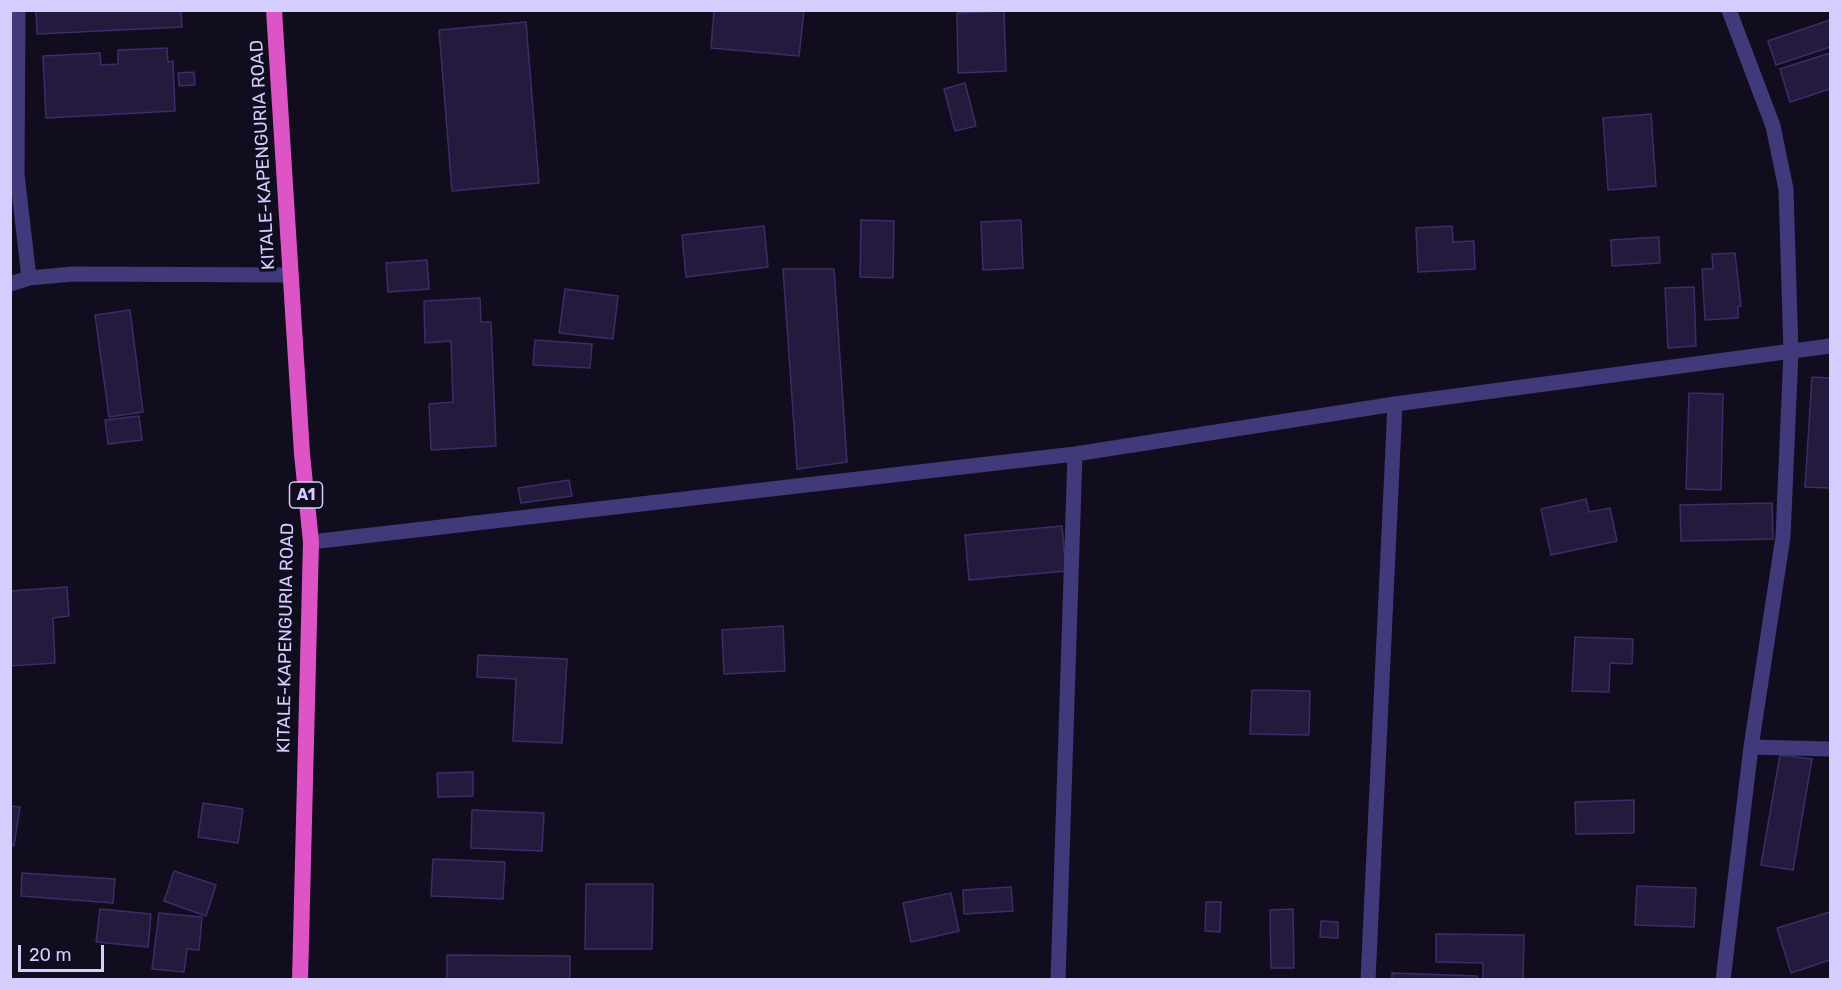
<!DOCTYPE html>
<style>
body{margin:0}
#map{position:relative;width:1841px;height:990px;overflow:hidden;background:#110d1e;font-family:Rubik,sans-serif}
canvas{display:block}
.frame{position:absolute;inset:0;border:12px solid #d4cdfd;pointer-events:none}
.scale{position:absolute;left:18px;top:945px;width:86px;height:27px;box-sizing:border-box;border:3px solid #d4cdfd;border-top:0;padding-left:8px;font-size:18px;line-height:21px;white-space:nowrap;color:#d4cdfd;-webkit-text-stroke:4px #110d1e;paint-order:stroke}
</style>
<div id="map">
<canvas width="1841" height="990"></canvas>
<div class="frame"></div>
<div class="scale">20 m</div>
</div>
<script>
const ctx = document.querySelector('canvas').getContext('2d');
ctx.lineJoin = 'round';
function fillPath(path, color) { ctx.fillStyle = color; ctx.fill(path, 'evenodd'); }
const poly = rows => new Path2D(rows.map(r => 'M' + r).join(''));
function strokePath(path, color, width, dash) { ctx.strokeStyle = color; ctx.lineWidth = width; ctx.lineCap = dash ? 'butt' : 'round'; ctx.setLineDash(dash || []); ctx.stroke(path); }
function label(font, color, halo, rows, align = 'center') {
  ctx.font = font + ' Rubik,sans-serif'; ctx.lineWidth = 6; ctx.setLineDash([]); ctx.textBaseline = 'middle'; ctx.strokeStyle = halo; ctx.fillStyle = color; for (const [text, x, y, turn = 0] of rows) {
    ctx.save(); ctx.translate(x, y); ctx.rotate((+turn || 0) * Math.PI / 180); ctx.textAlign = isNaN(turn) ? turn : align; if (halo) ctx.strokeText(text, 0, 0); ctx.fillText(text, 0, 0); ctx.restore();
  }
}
const building = poly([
 [36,10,181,10,182,27,37,34,36,10],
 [714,10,804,10,799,56,711,48,714,10],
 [1004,11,1006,71,958,73,957,13,1004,11],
 [1830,20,1830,47,1776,65,1768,41,1830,20],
 [526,22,539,183,452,191,439,30,526,22],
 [167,48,168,62,173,61,175,111,46,118,43,56,100,53,101,65,118,64,118,50,167,48],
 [1830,53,1830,89,1790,102,1780,69,1830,53],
 [194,72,195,85,179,86,178,73,194,72],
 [965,83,976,126,955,131,944,89,965,83],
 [1651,114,1656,186,1608,190,1603,118,1651,114],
 [861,220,894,221,893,278,860,277,861,220],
 [1021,220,1023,268,983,270,981,222,1021,220],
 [764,226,768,267,686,277,682,235,764,226],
 [1452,226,1453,242,1474,241,1475,269,1418,272,1416,228,1452,226],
 [1659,237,1660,263,1612,266,1611,240,1659,237],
 [1735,253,1741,306,1738,306,1738,318,1705,320,1702,269,1713,269,1712,254,1735,253],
 [427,260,429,289,388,292,386,263,427,260],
 [783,269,834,269,847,462,797,469,783,269],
 [1694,287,1696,346,1668,348,1665,288,1694,287],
 [565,289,618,296,613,339,559,333,565,289],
 [480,298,481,322,491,322,496,446,431,450,429,404,453,402,451,341,425,343,424,301,480,298],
 [130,310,143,412,109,417,95,315,130,310],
 [535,340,592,344,590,368,533,365,535,340],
 [1812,377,1830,378,1830,488,1805,487,1812,377],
 [1689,393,1723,394,1721,490,1686,489,1689,393],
 [139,416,142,440,108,444,105,420,139,416],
 [569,480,572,496,521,503,518,488,569,480],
 [1586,499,1589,512,1610,508,1617,541,1551,555,1541,509,1586,499],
 [1772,503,1773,539,1681,541,1680,505,1772,503],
 [1062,526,1066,571,969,580,965,535,1062,526],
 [67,587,69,616,53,618,55,663,10,666,10,591,67,587],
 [783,626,785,671,724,674,722,630,783,626],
 [1575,637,1633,639,1632,664,1610,663,1609,692,1572,691,1575,637],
 [478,655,567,659,562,743,513,741,516,679,477,677,478,655],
 [1252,690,1310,691,1309,735,1250,734,1252,690],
 [1780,755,1812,759,1793,870,1761,865,1780,755],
 [473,772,473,796,438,797,437,773,473,772],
 [1634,800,1634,833,1576,834,1575,802,1634,800],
 [203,803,243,809,238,843,198,837,203,803],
 [10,806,20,807,14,846,10,845,10,806],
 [472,810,544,813,542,851,471,848,472,810],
 [433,859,505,862,503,899,431,896,433,859],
 [174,871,216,885,206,916,164,901,174,871],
 [22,873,115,879,113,903,21,896,22,873],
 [586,884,653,884,652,949,585,949,586,884],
 [1637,886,1696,888,1694,927,1635,925,1637,886],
 [1011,887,1013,911,964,914,963,890,1011,887],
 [951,893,959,931,911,942,903,903,951,893],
 [1206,902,1221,902,1220,932,1205,931,1206,902],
 [100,909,151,914,148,947,96,942,100,909],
 [1293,909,1294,968,1271,968,1270,910,1293,909],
 [1830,912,1830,960,1791,973,1777,928,1830,912],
 [159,913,202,917,199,950,187,949,184,972,152,969,159,913],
 [1321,921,1338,922,1338,938,1320,937,1321,921],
 [1436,934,1524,935,1523,980,1483,980,1483,963,1436,962,1436,934],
 [447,955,570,956,570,980,447,980,447,955],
 [1392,973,1477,976,1477,980,1392,980,1392,973]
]);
fillPath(building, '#231a3e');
strokePath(building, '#3c2d69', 1.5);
strokePath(poly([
 [18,10,17,174,29,278],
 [10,284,29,278,73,274,290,275],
 [311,542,1075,454],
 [1751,747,1830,749],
 [1058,980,1075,454,1395,404,1830,346],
 [1368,980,1395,404],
 [1723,980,1751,747,1783,537,1791,352,1786,189,1773,126,1729,10]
]), '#403a7b', 15);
strokePath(poly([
 [274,10,302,454,311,542,300,980]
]), '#dd54c7', 16);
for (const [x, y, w] of [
 [306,495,33]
]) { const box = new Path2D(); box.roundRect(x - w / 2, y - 13, w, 26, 4.5); ctx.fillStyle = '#110d1e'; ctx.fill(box); strokePath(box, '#d4cdfd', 1.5); }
label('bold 16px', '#d4cdfd', null, [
 ["A1",306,495]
]);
label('18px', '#d4cdfd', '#110d1e', [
 ["KITALE-KAPENGURIA ROAD",263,155,-93],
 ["KITALE-KAPENGURIA ROAD",286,638,-89]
]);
</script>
